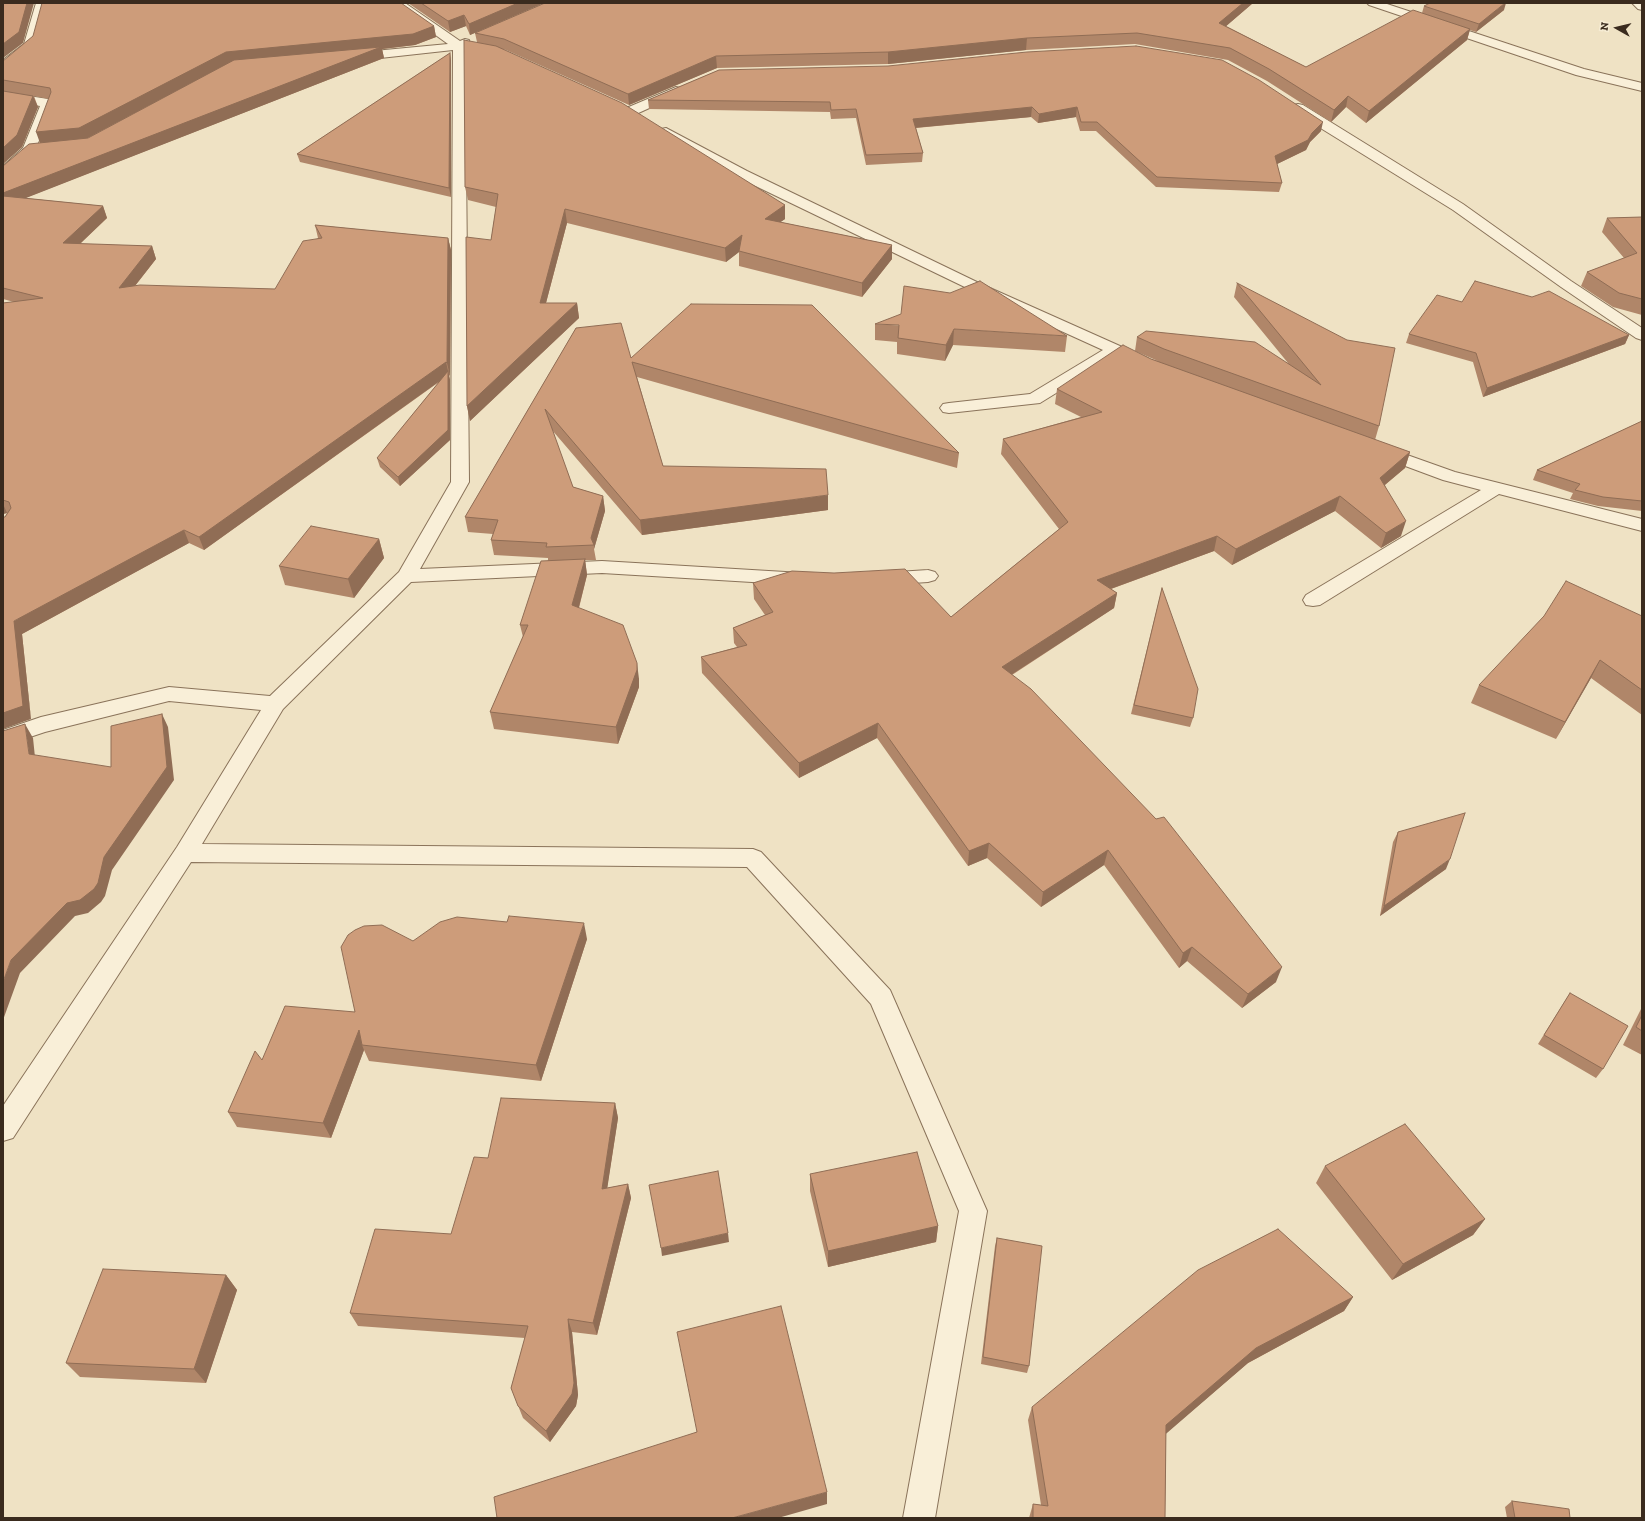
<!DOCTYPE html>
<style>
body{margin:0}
#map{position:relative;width:1645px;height:1521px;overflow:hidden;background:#efe2c4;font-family:"Zilla Slab",serif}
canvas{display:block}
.frame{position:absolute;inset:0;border:4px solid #3a2b1e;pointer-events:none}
.north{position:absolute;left:1597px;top:8px;width:40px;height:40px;-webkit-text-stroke:3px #f6ecd4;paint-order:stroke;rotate:278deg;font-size:11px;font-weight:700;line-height:16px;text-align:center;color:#3a2b1e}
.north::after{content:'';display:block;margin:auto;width:14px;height:18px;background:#3a2b1e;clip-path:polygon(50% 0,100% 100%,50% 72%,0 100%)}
</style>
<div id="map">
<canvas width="1645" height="1521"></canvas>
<div class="frame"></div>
<div class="north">N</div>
</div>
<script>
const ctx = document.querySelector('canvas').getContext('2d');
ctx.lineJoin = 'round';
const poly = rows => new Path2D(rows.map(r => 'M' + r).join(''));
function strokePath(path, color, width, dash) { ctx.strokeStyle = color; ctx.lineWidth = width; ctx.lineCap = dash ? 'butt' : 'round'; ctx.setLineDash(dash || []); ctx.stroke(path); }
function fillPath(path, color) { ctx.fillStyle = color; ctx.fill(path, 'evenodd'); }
const street = poly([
 [36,3,48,3,36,46,7,71,3,72,3,60,24,44,36,3],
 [391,3,405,3,460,41,465,39,469,40,470,44,497,49,499,52,497,55,493,56,465,51,469,482,420,569,602,561,802,573,809,575,812,579,809,583,802,585,602,573,411,582,283,709,202,844,753,849,761,852,890,990,987,1211,935,1518,903,1518,959,1211,871,1004,747,867,191,862,13,1138,3,1141,3,1106,177,847,261,710,169,701,45,732,3,746,3,730,41,717,169,687,270,696,399,572,451,482,453,50,353,61,349,60,347,57,349,54,353,53,448,44,391,3],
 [1367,3,1384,3,1584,69,1642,83,1642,91,1576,75,1369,5,1367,3],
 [1632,3,1642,3,1642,10,1638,9,1632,3],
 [676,87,680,88,682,91,680,94,634,115,629,116,624,115,623,112,624,109,676,87],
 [3,92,48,99,53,100,54,103,34,153,8,176,3,177,3,166,23,148,40,106,3,100,3,92],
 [1298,104,1303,105,1463,204,1571,281,1642,328,1642,340,1636,338,1561,287,1453,210,1293,111,1292,108,1293,105,1298,104],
 [666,128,747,171,981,284,1149,359,1151,362,1149,365,1143,367,1116,356,1040,403,949,413,943,412,940,408,943,404,949,403,1030,394,1103,350,971,290,737,177,661,135,659,132,661,129,666,128],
 [1379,445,1455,472,1642,519,1642,531,1499,494,1320,605,1313,606,1306,605,1303,600,1306,595,1481,490,1443,480,1373,454,1370,450,1373,446,1379,445],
 [928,570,935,572,938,576,935,580,928,582,882,585,875,583,872,579,875,575,882,573,928,570]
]);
strokePath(street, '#8a735a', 2);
fillPath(street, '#f9efd8');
fillPath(poly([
 [408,3,544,3,470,35,466,26,450,32],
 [545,3,1253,3,1226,26,1306,67,1422,13,1424,6,1504,10,1476,32,1470,30,1467,40,1366,123,1346,107,1331,122,1267,81,1228,60,1135,44,1026,50,888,64,717,68,629,105,506,50,503,49,785,205,785,219,780,222,892,245,892,259,862,297,739,266,739,252,726,262,567,223,546,303,577,303,579,318,470,421,467,406,491,240,496,207,468,200,465,187,477,42,475,33],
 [434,26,436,37,415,45,382,49,384,58,25,198,103,206,107,218,80,244,152,246,156,259,135,286,275,289,318,238,315,225,448,238,451,250,450,376,449,375,450,380,450,440,400,486,380,467,377,458,439,382,204,550,189,543,22,634,31,719,5,517,7,513,3,514,3,303,14,302,3,299,3,166,40,143,49,99,34,96,38,107,22,147,3,164,3,61],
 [229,63,88,138,87,138],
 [450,53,451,61,451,197,300,162,297,154],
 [719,70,1321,131,1310,142,1306,150,1277,164,1282,183,1279,192,1156,187,1096,131,1080,131,1076,117,1038,123,1031,117,916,128,923,153,922,162,866,165,856,118,831,119,830,112,649,109,648,100],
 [1642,217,1642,315,1613,307,1581,286,1587,272,1624,258,1602,232,1607,218],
 [1237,283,1379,426,1375,440,1410,452,1405,468,1385,485,1401,536,1381,548,1335,511,1232,565,1214,551,1111,589,1117,593,1114,608,1012,675,1276,982,1242,1008,1187,961,1179,968,1104,865,1041,907,987,858,968,866,877,738,799,778,702,673,701,657,737,647,734,643,733,628,765,615,754,599,753,583,951,617,1059,529,1001,454,1003,439,1081,417,1055,404,1057,389,1151,359,1158,361,1135,351,1137,337,1288,363,1234,297],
 [1462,302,1629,335,1625,344,1483,397,1473,362,1406,343,1409,334],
 [875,324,1067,336,1065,352,953,345,945,361,897,354,897,342,875,340],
 [576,328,631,358,959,453,957,468,637,377,663,466,828,510,642,535,552,430,573,487,603,496,605,511,594,549,596,560,585,560,587,575,579,608,639,679,639,687,618,744,494,729,490,712,523,637,520,625,548,560,548,558,494,555,491,540,493,534,468,532,465,517],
 [1642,421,1642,511,1598,506,1570,499,1573,493,1533,480,1537,470],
 [379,539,384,558,354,598,285,585,279,566],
 [1162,588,1193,718,1190,727,1131,714],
 [1642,616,1642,715,1591,678,1556,739,1471,703,1479,685],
 [1398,832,1446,869,1380,916,1393,842],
 [587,939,541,1081,369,1061,364,1050,331,1138,237,1127,228,1112,262,1060,355,1012,413,941],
 [1570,993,1603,1069,1596,1078,1538,1044],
 [1642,1007,1642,1055,1623,1045],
 [615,1103,618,1118,607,1188,628,1184,631,1198,597,1335,572,1332,578,1395,576,1406,550,1442,523,1418,511,1388,525,1338,358,1326,350,1313,451,1234,488,1158],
 [1325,1166,1485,1219,1473,1235,1392,1280,1316,1183],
 [810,1174,938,1226,936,1242,828,1267,810,1191],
 [997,1238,1029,1366,1027,1373,981,1364,995,1246],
 [226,1275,237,1290,206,1383,80,1377,66,1363],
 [1353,1297,1344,1311,1248,1363,1166,1433,1165,1518,1029,1518,1033,1504,1041,1505,1028,1420,1032,1407],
 [1512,1501,1570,1518,1507,1518,1505,1507]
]), '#b08669');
fillPath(poly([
 [27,3,34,3,23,43,3,58,3,44],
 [518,3,544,3,470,35,469,24],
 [1243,3,1253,3,1217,34,1219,23],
 [1505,3,1506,3,1504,10,1476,32,1479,24],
 [464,15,466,26,450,32,448,21],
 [434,26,436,37,415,45,382,49,384,58,3,207,3,193,229,63,84,140,40,143,36,132,226,52],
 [1470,29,1467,40,1366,123,1369,111],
 [1027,38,1026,50,888,64,888,52],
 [450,53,451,61,451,197,449,188],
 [716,56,717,68,629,105,628,94],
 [33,96,38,107,22,147,3,164,3,148],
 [1348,96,1346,107,1331,122,1334,110],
 [1032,107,1031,117,913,128,913,119],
 [1077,107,1076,117,1038,123,1039,114],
 [1323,122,1321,131,1310,142,1306,150,1273,166,1275,156,1312,133],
 [785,205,785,219,765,233,765,219],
 [103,206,107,218,68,255,63,243],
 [565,209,567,223,542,318,540,303],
 [742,235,739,252,726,262,725,248],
 [448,238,451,250,450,376,447,363],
 [892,245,892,259,862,297,862,283],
 [152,246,156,259,123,301,119,288],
 [577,303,579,318,470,421,467,406],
 [954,329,953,345,945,361,946,345],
 [1629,335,1625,344,1483,397,1487,388],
 [446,362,450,380,450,440,400,486,398,477,448,375,204,550,199,537],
 [1410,452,1405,468,1375,493,1380,478],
 [828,495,828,510,642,535,640,520],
 [603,496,605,511,594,549,594,545,591,538],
 [1340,496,1335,511,1232,565,1236,549],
 [3,504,7,513,3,514],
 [1406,521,1401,536,1381,548,1386,533],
 [184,530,189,543,22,634,31,719,3,729,3,713,14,621],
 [1217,536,1214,551,1094,595,1097,580],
 [379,539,384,558,354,598,348,579],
 [585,559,587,575,575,622,572,605],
 [1117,593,1114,608,1000,682,1002,667],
 [1600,660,1591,678,1556,739,1565,722],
 [637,663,639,679,639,687,618,744,616,727],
 [162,714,168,727,174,780,112,870,105,896,101,902,88,913,75,916,20,973,3,1020,3,982,11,960,104,857],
 [878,723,877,738,799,778,799,763],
 [25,724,33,738,36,767,29,754],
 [989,843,987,858,968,866,969,851],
 [1108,850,1104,865,1041,907,1043,892],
 [1450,859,1446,869,1380,916,1384,906],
 [584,923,587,939,541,1081,536,1065],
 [1192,947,1187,961,1179,968,1183,953],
 [1282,967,1276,982,1242,1008,1248,994],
 [359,1030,362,1045,364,1050,331,1138,323,1123],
 [615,1103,618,1118,605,1203,602,1189],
 [628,1184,631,1198,597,1335,593,1323],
 [1485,1219,1473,1235,1392,1280,1403,1264],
 [938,1226,936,1242,828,1267,828,1251],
 [728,1233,729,1242,662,1256,661,1248],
 [226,1275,237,1290,206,1383,194,1369],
 [1353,1297,1344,1311,1248,1363,1160,1439,1166,1425,1256,1348],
 [568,1319,572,1332,578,1395,576,1406,550,1442,546,1431],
 [827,1492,827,1504,778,1518,732,1518]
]), '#906d55');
const building = poly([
 [3,3,27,3,19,32,3,44,3,3],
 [42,3,401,3,434,26,413,34,226,52,79,128,36,132,51,92,50,88,3,80,3,61,33,36,42,3],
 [421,3,518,3,469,24,464,15,448,21,421,3],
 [545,3,1243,3,1219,23,1306,67,1413,10,1470,29,1369,111,1348,96,1334,110,1269,69,1230,48,1137,33,1027,38,888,52,716,56,628,94,504,39,475,33,545,3],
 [1430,3,1505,3,1479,24,1424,6,1430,3],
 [464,40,496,46,622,103,785,205,765,219,892,245,862,283,739,251,742,235,725,248,565,209,540,303,577,303,467,406,466,237,491,240,498,194,465,187,464,40],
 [1136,46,1222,60,1259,80,1323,122,1312,133,1308,140,1275,156,1282,183,1157,177,1097,122,1081,122,1077,107,1039,114,1032,107,913,119,923,153,866,155,856,109,831,110,830,102,648,100,719,70,888,66,1027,52,1136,46],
 [381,47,3,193,3,166,29,144,88,138,234,60,381,47],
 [450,53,449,188,297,154,450,53],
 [3,91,33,96,17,135,3,148,3,91],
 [3,196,103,206,63,243,152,246,119,288,140,285,275,289,303,241,322,238,315,225,448,238,447,363,446,362,199,537,184,530,14,621,23,706,3,713,3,517,5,517,11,508,9,502,3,500,3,303,43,298,3,288,3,196],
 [1642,217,1642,299,1619,293,1587,272,1637,253,1607,218,1642,217],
 [980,281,1067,336,954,329,946,345,898,338,899,325,875,324,901,314,904,286,950,293,980,281],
 [1475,281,1532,297,1549,291,1629,335,1487,388,1476,353,1409,334,1437,295,1462,302,1475,281],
 [1237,283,1347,340,1395,348,1379,426,1164,349,1137,337,1146,331,1255,342,1321,385,1237,283],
 [691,304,812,305,959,453,632,362,663,466,826,469,828,495,640,520,545,409,573,487,603,496,591,538,594,545,546,547,547,543,491,540,498,520,465,517,576,328,621,323,631,358,691,304],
 [1123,345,1151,359,1410,452,1380,478,1406,521,1386,533,1340,496,1236,549,1217,536,1097,580,1117,593,1002,667,1031,689,1156,819,1164,817,1282,967,1248,994,1192,947,1183,953,1108,850,1043,892,989,843,969,851,878,723,799,763,701,657,747,645,733,628,773,612,753,583,792,571,834,573,905,569,951,617,1068,522,1003,439,1102,412,1057,389,1123,345],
 [448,371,448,430,398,477,377,458,448,371],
 [1642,421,1642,501,1603,497,1575,490,1580,484,1537,470,1642,421],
 [311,526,379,539,348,579,279,566,311,526],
 [585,559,572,605,623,625,637,663,637,670,616,727,490,712,528,625,520,625,541,561,585,559],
 [1566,581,1642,616,1642,690,1600,660,1565,722,1479,685,1544,616,1566,581],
 [1162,588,1198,689,1193,718,1134,705,1162,588],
 [162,714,167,767,104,857,98,883,94,889,80,900,67,903,11,960,3,982,3,731,25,724,29,754,111,767,111,726,162,714],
 [1465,813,1450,859,1384,906,1398,832,1465,813],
 [509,916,584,923,536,1065,362,1045,359,1030,323,1123,228,1112,255,1051,262,1060,285,1006,355,1012,341,947,348,935,355,930,364,926,382,925,413,941,440,922,457,917,507,922,509,916],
 [1570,993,1628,1026,1603,1069,1544,1035,1570,993],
 [1642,1015,1642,1031,1636,1027,1642,1015],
 [501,1098,615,1103,602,1189,628,1184,593,1323,568,1319,574,1383,572,1394,546,1431,518,1406,511,1388,528,1326,350,1313,375,1229,451,1234,474,1157,488,1158,501,1098],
 [1405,1124,1485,1219,1403,1264,1325,1166,1405,1124],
 [917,1152,938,1226,828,1251,810,1174,917,1152],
 [718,1171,728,1233,661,1248,649,1185,718,1171],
 [1278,1229,1353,1297,1256,1348,1166,1425,1165,1518,1033,1518,1033,1504,1048,1506,1032,1407,1198,1270,1278,1229],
 [997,1238,1042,1246,1029,1366,983,1357,997,1238],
 [103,1269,226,1275,194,1369,66,1363,103,1269],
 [781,1306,827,1492,732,1518,497,1518,494,1497,697,1432,677,1332,781,1306],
 [1512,1501,1569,1509,1570,1518,1515,1518,1512,1501]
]);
fillPath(building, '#cd9c7a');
strokePath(building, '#906d55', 1);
</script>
